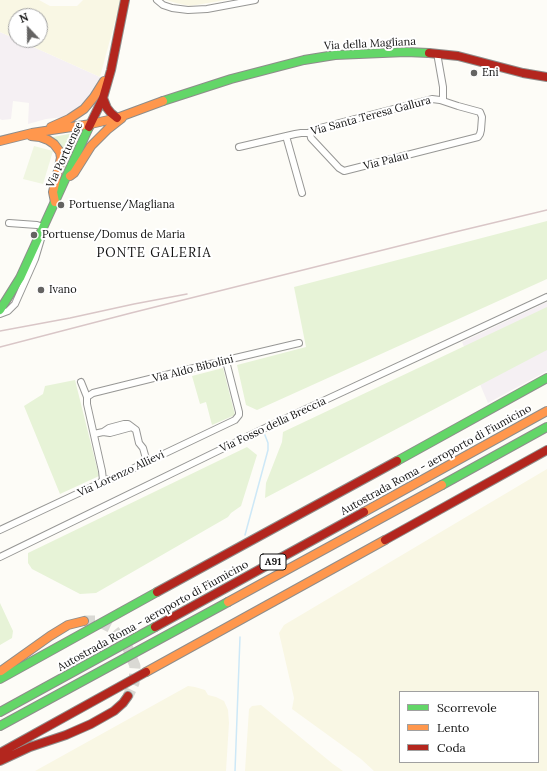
<!DOCTYPE html>
<style>
body{margin:0}
#map{position:relative;width:547px;height:771px;overflow:hidden;background:#fdfcf7;font-family:Lora,serif}
canvas{display:block}
.legend{position:absolute;left:399px;top:691px;width:140px;height:72px;box-sizing:border-box;background:#fff;border:1px solid #a0a0a0;margin:0;padding:5px 7px;list-style:none;font-size:12px;color:#111}
.legend li{display:flex;align-items:center;gap:8px;height:20px}
.legend b{width:20px;border:1px solid #a0a0a0}
.north{position:absolute;left:8px;top:8px;width:40px;height:40px;box-sizing:border-box;background:#fff;border:1px solid #a0a0a0;border-radius:50%;rotate:338deg;font-size:11px;font-weight:700;line-height:16px;text-align:center;color:#111}
.north::after{content:'';display:block;margin:auto;width:14px;height:18px;background:#646362;clip-path:polygon(50% 0,100% 100%,50% 72%,0 100%)}
</style>
<div id="map">
<canvas width="547" height="771"></canvas>
<ul class="legend">
<li><b style="height:5px;background:#63d668"></b>Scorrevole</li>
<li><b style="height:5px;background:#ff974d"></b>Lento</li>
<li><b style="height:5px;background:#b3261e"></b>Coda</li>
</ul>
<div class="north">N</div>
</div>
<script>
const ctx = document.querySelector('canvas').getContext('2d');
ctx.lineJoin = 'round';
function fillPath(path, color) { ctx.fillStyle = color; ctx.fill(path, 'evenodd'); }
const poly = rows => new Path2D(rows.map(r => 'M' + r).join(''));
function strokePath(path, color, width, dash) { ctx.strokeStyle = color; ctx.lineWidth = width; ctx.lineCap = dash ? 'butt' : 'round'; ctx.setLineDash(dash || []); ctx.stroke(path); }
function label(font, color, halo, rows, align = 'center') {
  ctx.font = font + ' Lora,serif'; ctx.lineWidth = 4; ctx.setLineDash([]); ctx.textBaseline = 'middle'; ctx.strokeStyle = halo; ctx.fillStyle = color; for (const [text, x, y, turn = 0] of rows) {
    ctx.save(); ctx.translate(x, y); ctx.rotate((+turn || 0) * Math.PI / 180); ctx.textAlign = isNaN(turn) ? turn : align; if (halo) ctx.strokeText(text, 0, 0); ctx.fillText(text, 0, 0); ctx.restore();
  }
}
fillPath(poly([
 [0,32,16,39,16,40,18,40,100,77,95,92,75,112,64,117,46,119,28,124,29,103,13,101,11,119,2,120,0,119],
 [547,302,547,371,488,403,462,342]
]), '#f5f0f3');
fillPath(poly([
 [0,0,39,0,50,6,77,6,83,0,120,0,118,10,100,77,18,40,40,40,40,16,16,16,16,39,0,32],
 [166,0,226,0,190,6,176,3],
 [547,469,547,771,374,771,361,759,292,709,294,698,279,633,284,625],
 [400,692,538,692,538,762,400,762],
 [188,686,195,687,205,690,208,695,216,697,224,701,228,710,229,723,226,771,35,771],
 [261,705,333,764,343,771,245,771,249,709,252,706]
]), '#f9f7e4');
fillPath(poly([
 [79,132,81,133,61,176,60,176,62,149,59,144,56,141,48,138],
 [547,221,547,279,257,410,246,405,237,365,306,347,294,287],
 [547,307,547,350,265,498,266,483,282,442,283,432],
 [223,368,235,415,212,425,206,402,200,404,192,376],
 [75,380,99,476,60,494,24,406,43,394,45,386],
 [247,447,257,455,241,506,231,513,228,517,96,593,80,594,32,569,28,563,28,553],
 [0,603,13,631,12,638,0,645]
]), '#e7f3d7');
fillPath(poly([
 [34,146,53,151,43,184,23,179]
]), '#f0f6e1');
strokePath(poly([
 [245,535,268,450,268,443,263,430],
 [235,771,240,637]
]), '#cde8f7', 1.5);
strokePath(poly([
 [84,621,98,621,112,628,127,646,135,666,134,683,128,696]
]), '#dad9d4', 11, [11, 5.5]);
const street = poly([
 [157,0,163,5,172,8,188,10,207,9,255,0],
 [437,53,443,87,443,100],
 [286,136,302,193],
 [239,147,295,134,301,133,310,133,311,131,316,129,432,99,440,100,458,106,480,112,482,117,481,130,480,134,478,137,344,171,339,168,311,138,310,133],
 [9,223,37,225,43,227,43,230],
 [0,314,8,311,15,304,35,259,41,239],
 [81,382,87,397,87,404,102,471,103,480],
 [87,397,93,393,210,364,221,362,225,363,231,359,299,343],
 [132,427,136,430,139,443,143,448,147,462],
 [94,434,103,432,110,433,132,427,128,424,124,424,109,428,103,432],
 [0,530,98,484,103,480,111,479,235,420,239,415,239,412,227,365,225,363],
 [0,557,265,428,547,297]
]);
const fast = poly([
 [163,101,231,79,304,60,335,55,406,52,429,53],
 [0,310,20,278,89,127],
 [397,461,547,378],
 [442,485,547,427],
 [0,679,157,592],
 [0,712,155,627],
 [0,726,228,602]
]);
const slow = poly([
 [51,127,69,119,84,109,94,97,104,81],
 [31,136,40,137,48,140,54,144,60,152,61,158,53,192,55,202],
 [0,141,32,133,91,124,117,118,163,101],
 [70,176,74,173,91,146,108,129,122,118],
 [364,512,547,411],
 [228,602,442,485],
 [1,671,50,636,68,625,84,621],
 [146,672,385,540]
]);
const jam = poly([
 [429,53,458,56,523,73,547,77],
 [103,98,107,108,111,113,117,118],
 [89,127,103,98,111,70,125,0],
 [385,540,547,450],
 [157,592,397,461],
 [155,627,364,512],
 [0,753,146,672],
 [0,761,30,747,66,735,91,724,114,711,123,703,128,696]
]);
strokePath(street, '#979795', 8);
strokePath(fast, '#8e8d8b', 10);
strokePath(slow, '#8e8d8b', 10);
strokePath(jam, '#8e8d8b', 10);
strokePath(street, '#fffffe', 6);
strokePath(fast, '#63d668', 8);
strokePath(slow, '#ff974d', 8);
strokePath(jam, '#b3261e', 8);
strokePath(poly([
 [0,331,70,318,134,304,187,294],
 [0,347,131,313,455,232,547,210]
]), '#d9c6c7', 1.5);
for (const [x, y, r, color] of [
 [474,73,4,"#646362"],
 [61,205,4,"#646362"],
 [34,235,4,"#646362"],
 [41,290,4,"#646362"]
]) { const dot = new Path2D(); dot.arc(x, y, r, 0, 2 * Math.PI); ctx.fillStyle = color; ctx.fill(dot); strokePath(dot, '#fff', 1.5); }
for (const [x, y, w] of [
 [273,562,26]
]) { const box = new Path2D(); box.roundRect(x - w / 2, y - 8, w, 16, 3); ctx.fillStyle = '#fff'; ctx.fill(box); strokePath(box, '#111', 1); }
label('bold 10px', '#111', null, [
 ["A91",273,562]
]);
label('11px', '#111', '#fff', [
 ["Via della Magliana",370,44,-3],
 ["Via Santa Teresa Gallura",371,116,-15],
 ["Via Portuense",65,155,-65],
 ["Via Palau",386,161,-14],
 ["Via Aldo Bibolini",193,369,-14],
 ["Via Fosso della Breccia",273,425,-25],
 ["Autostrada Roma - aeroporto di Fiumicino",436,460,-29],
 ["Via Lorenzo Allievi",121,474,-25],
 ["Autostrada Roma - aeroporto di Fiumicino",153,616,-29]
]);
label('11px', '#111', '#fff', [
 ["Eni",482,73],
 ["Portuense/Magliana",69,205],
 ["Portuense/Domus de Maria",42,235],
 ["Ivano",49,290]
], 'left');
ctx.letterSpacing = '1px';
label('13px', '#111', '#fff', [
 ["PONTE GALERIA",154,253]
]);
ctx.letterSpacing = '0px';
</script>
